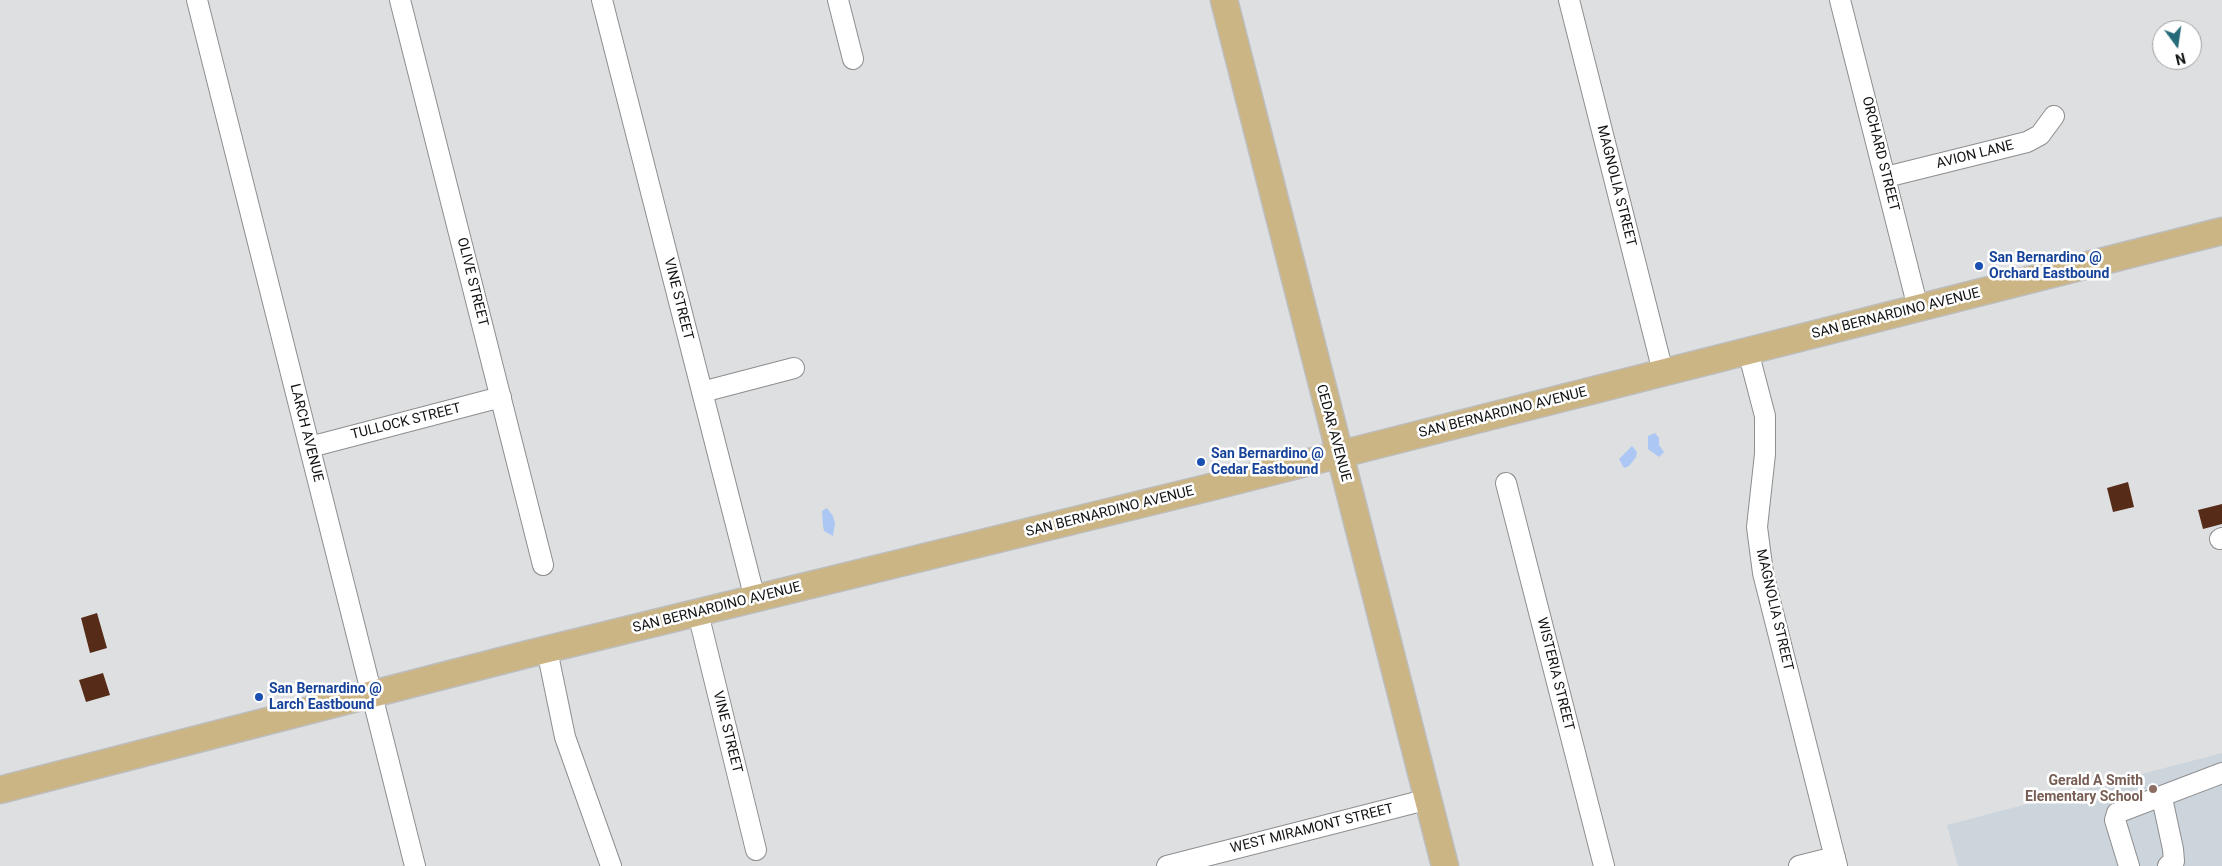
<!DOCTYPE html>
<style>
body{margin:0}
#map{position:relative;width:2222px;height:866px;overflow:hidden;background:#dddfe0;font-family:Roboto,sans-serif}
canvas{display:block}
.north{position:absolute;left:2152px;top:20px;width:50px;height:50px;box-sizing:border-box;background:#fff;border:1px solid #a0a1a1;border-radius:50%;rotate:166deg;font-size:14px;font-weight:700;line-height:20px;text-align:center;color:#121313}
.north::after{content:'';display:block;margin:auto;width:18px;height:22px;background:#246a79;clip-path:polygon(50% 0,100% 100%,50% 72%,0 100%)}
</style>
<div id="map">
<canvas width="2222" height="866"></canvas>
<div class="north">N</div>
</div>
<script>
const ctx = document.querySelector('canvas').getContext('2d');
ctx.lineJoin = 'round';
function fillPath(path, color) { ctx.fillStyle = color; ctx.fill(path, 'evenodd'); }
const poly = rows => new Path2D(rows.map(r => 'M' + r).join(''));
function strokePath(path, color, width, dash) { ctx.strokeStyle = color; ctx.lineWidth = width; ctx.lineCap = dash ? 'butt' : 'round'; ctx.setLineDash(dash || []); ctx.stroke(path); }
function label(font, color, halo, rows, align = 'center') {
  ctx.font = font + ' Roboto,sans-serif'; ctx.lineWidth = 5; ctx.setLineDash([]); ctx.textBaseline = 'middle'; ctx.strokeStyle = halo; ctx.fillStyle = color; for (const [text, x, y, turn = 0] of rows) {
    ctx.save(); ctx.translate(x, y); ctx.rotate((+turn || 0) * Math.PI / 180); ctx.textAlign = isNaN(turn) ? turn : align; if (halo) ctx.strokeText(text, 0, 0); ctx.fillText(text, 0, 0); ctx.restore();
  }
}
fillPath(poly([
 [2222,753,2222,866,1958,866,1947,825]
]), '#cdd5dc');
fillPath(poly([
 [1655,433,1659,438,1659,445,1664,452,1659,457,1648,449,1648,436],
 [1632,446,1637,452,1636,457,1629,466,1624,468,1619,459],
 [827,508,833,516,835,523,833,536,824,531,823,526,822,511]
]), '#acc7f4');
fillPath(poly([
 [2128,482,2134,507,2113,512,2107,488],
 [2222,504,2222,524,2203,529,2198,510],
 [97,613,107,648,90,653,81,618],
 [103,673,110,695,86,702,79,680]
]), '#562b18');
const minor = poly([
 [197,0,415,866],
 [400,0,543,565],
 [602,0,755,599],
 [838,0,853,59],
 [1569,0,1663,372],
 [1840,0,1918,308],
 [1886,177,2027,142,2040,135,2054,116],
 [1748,351,1765,416,1765,454,1757,527,1763,573,1837,866],
 [702,392,794,368],
 [310,447,501,397],
 [1506,483,1604,866],
 [2220,539,2222,538],
 [698,613,756,850],
 [547,650,565,737,611,866],
 [2162,798,2173,849,2174,861,2168,866],
 [1167,866,1429,799],
 [1799,866,1835,857],
 [2129,866,2115,820,2117,813,2222,773]
]);
const major = poly([
 [1224,0,1445,866],
 [0,790,524,655,1215,486,2222,231]
]);
strokePath(minor, '#8d8e90', 22);
strokePath(major, '#bdbdbd', 29);
strokePath(minor, '#fff', 20);
strokePath(major, '#ccb585', 26);
for (const [x, y, r, color] of [
 [1979,266,5,"#1a4fb4"],
 [1201,462,5,"#1a4fb4"],
 [259,697,5,"#1a4fb4"],
 [2153,789,5,"#8d6e63"]
]) { const dot = new Path2D(); dot.arc(x, y, r, 0, 2 * Math.PI); ctx.fillStyle = color; ctx.fill(dot); strokePath(dot, '#fff', 2); }
label('14px', '#121313', '#fff', [
 ["ORCHARD STREET",1880,154,76],
 ["AVION LANE",1975,155,-14],
 ["MAGNOLIA STREET",1616,186,76],
 ["OLIVE STREET",472,282,76],
 ["VINE STREET",678,299,76],
 ["SAN BERNARDINO AVENUE",1896,314,-14],
 ["SAN BERNARDINO AVENUE",1503,413,-14],
 ["TULLOCK STREET",406,422,-14],
 ["LARCH AVENUE",306,433,76],
 ["CEDAR AVENUE",1333,433,75],
 ["SAN BERNARDINO AVENUE",1110,512,-14],
 ["SAN BERNARDINO AVENUE",717,608,-14],
 ["MAGNOLIA STREET",1774,610,77],
 ["WISTERIA STREET",1555,674,76],
 ["VINE STREET",727,732,76],
 ["WEST MIRAMONT STREET",1312,829,-14]
]);
label('bold 14px', '#164399', '#fff', [
 ["San Bernardino @",1989,258],
 ["Orchard Eastbound",1989,274],
 ["San Bernardino @",1211,454],
 ["Cedar Eastbound",1211,470],
 ["San Bernardino @",269,689],
 ["Larch Eastbound",269,705]
], 'left');
label('bold 14px', '#785e54', '#fff', [
 ["Gerald A Smith",2143,781],
 ["Elementary School",2143,797]
], 'right');
</script>
